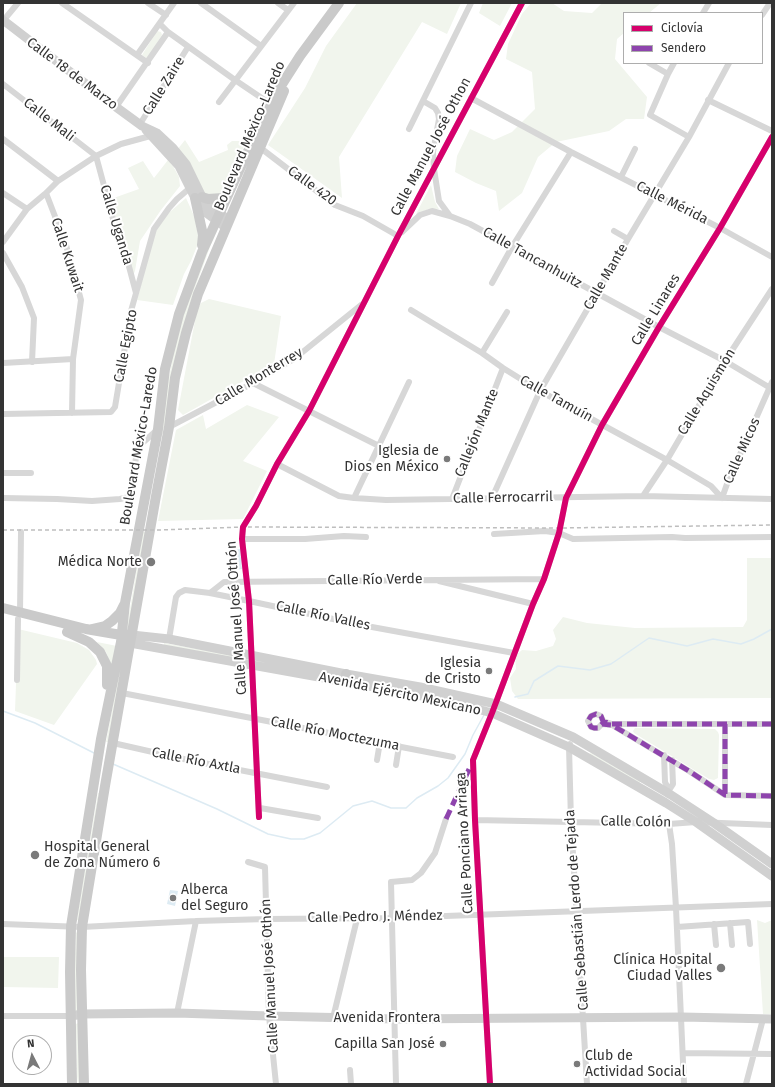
<!DOCTYPE html>
<meta charset="utf-8">
<style>
body{margin:0}
#map{position:relative;width:775px;height:1087px;overflow:hidden;background:#fff;font-family:"Fira Sans",sans-serif}
canvas{display:block}
.frame{position:absolute;inset:0;border:4px solid #333;pointer-events:none}
.legend{position:absolute;left:623px;top:12px;width:140px;height:52px;box-sizing:border-box;background:#fff;border:1px solid #adadad;margin:0;padding:5px 7px;list-style:none;font-size:12px;color:#333}
.legend li{display:flex;align-items:center;gap:8px;height:20px}
.legend b{width:20px;border:1px solid #adadad}
.north{position:absolute;left:12px;top:1035px;width:40px;height:40px;box-sizing:border-box;background:#fff;border:1px solid #adadad;border-radius:50%;rotate:354deg;font-size:11px;font-weight:700;line-height:16px;text-align:center;color:#333}
.north::after{content:'';display:block;margin:auto;width:14px;height:18px;background:#7a7a7a;clip-path:polygon(50% 0,100% 100%,50% 72%,0 100%)}
</style>
<div id="map">
<canvas width="775" height="1087"></canvas>
<div class="frame"></div>
<ul class="legend">
<li><b style="height:5px;background:#d6006c"></b>Ciclovía</li>
<li><b style="height:5px;background:#8e44ad"></b>Sendero</li>
</ul>
<div class="north">N</div>
</div>
<script>
const ctx = document.querySelector('canvas').getContext('2d');
ctx.lineJoin = 'round';
function fillPath(path, color) { ctx.fillStyle = color; ctx.fill(path, 'evenodd'); }
const poly = rows => new Path2D(rows.map(r => 'M' + r).join(''));
function strokePath(path, color, width, dash) { ctx.strokeStyle = color; ctx.lineWidth = width; ctx.lineCap = dash ? 'butt' : 'round'; ctx.setLineDash(dash || []); ctx.stroke(path); }
function label(font, color, halo, rows, align = 'center') {
  ctx.font = font + ' "Fira Sans",sans-serif'; ctx.lineWidth = 4; ctx.setLineDash([]); ctx.textBaseline = 'middle'; ctx.strokeStyle = halo; ctx.fillStyle = color; for (const [text, x, y, turn = 0] of rows) {
    ctx.save(); ctx.translate(x, y); ctx.rotate((+turn || 0) * Math.PI / 180); ctx.textAlign = isNaN(turn) ? turn : align; if (halo) ctx.strokeText(text, 0, 0); ctx.fillText(text, 0, 0); ctx.restore();
  }
}
fillPath(poly([
 [357,3,461,3,447,34,422,22,339,157,342,198,268,145,305,88,326,46],
 [483,3,512,3,500,26,479,13],
 [531,3,552,3,564,11,592,13,602,3,661,3,649,13,624,13,624,33,617,39,615,59,647,97,644,119,626,119,609,131,556,142,538,157,522,193,499,211,496,191,476,183,455,172,457,156,470,129,494,140,512,132,535,109,532,72,506,59,508,44,522,14],
 [157,31,161,32,162,35,148,58,146,58,142,55],
 [185,140,199,162,228,150,227,145,232,141,246,141,234,170,224,189,219,194,203,195,177,150],
 [168,160,173,166,179,177,180,186,161,210,140,241,135,271,132,278,108,200,139,189,128,168,143,161,154,178],
 [431,185,435,202,439,209,429,209,416,214],
 [186,198,195,218,199,241,191,261,184,274,173,305,137,300,157,223],
 [218,229,210,247,195,288,162,436,158,439,174,350,183,314,201,261],
 [209,299,281,316,274,364,183,415,178,410,197,310,201,303],
 [247,405,279,417,243,461,267,471,243,519,158,521,176,430,203,415,206,429],
 [143,532,147,532,128,629,127,626],
 [747,558,772,558,772,698,518,699,512,691,510,678,516,669,515,656,522,650,536,651,553,646,556,639,553,630,563,617,587,623,635,628,743,627,747,620],
 [18,629,77,643,89,650,96,660,97,664,54,725,15,711],
 [97,642,117,646,112,667,106,652],
 [164,643,246,658,246,660,164,645],
 [123,652,117,694,108,742,106,742],
 [635,728,715,729,718,732,719,735,718,778,714,780,709,779,634,733,633,731],
 [591,753,640,781,640,783,589,754],
 [98,793,99,793,79,921,77,920,82,887],
 [757,920,765,923,772,920,772,1014,763,1014],
 [77,932,78,933,78,1011,75,1012,74,977,76,933],
 [3,957,59,957,58,988,3,987],
 [78,1023,80,1084,78,1084,77,1076,76,1024]
]), '#f1f5ed');
fillPath(poly([
 [240,549,242,569,235,570,232,550],
 [170,890,178,891,175,906,167,904]
]), '#ddebf3');
strokePath(poly([
 [515,697,528,694,534,681,558,666,590,670,611,664,649,638,687,646,713,639,741,644,754,639,772,629],
 [3,711,35,723,94,753],
 [113,764,217,809,268,834,291,839,304,839,320,833,353,806,372,801,391,808,406,808,417,798,438,786,448,778,465,754,473,735,484,715]
]), '#ddebf3', 1.5);
strokePath(poly([
 [62,3,148,63],
 [148,3,166,15],
 [201,3,261,46],
 [278,3,288,10],
 [703,13,709,3],
 [762,15,770,3],
 [3,21,18,3],
 [160,24,168,32,235,80,272,105],
 [137,55,174,3],
 [649,63,668,74],
 [674,63,668,74,650,115,689,137],
 [3,84,96,156,113,219,127,259,136,293],
 [471,98,571,152,720,228,772,257],
 [708,100,772,131],
 [423,101,435,108,438,113,439,119,433,152,434,169,439,201,450,216],
 [219,102,294,3],
 [116,107,168,32],
 [140,124,188,47],
 [409,129,471,3],
 [3,139,58,181],
 [258,146,335,205,363,216,398,236],
 [621,177,635,149],
 [3,193,27,209],
 [46,193,66,245,81,300,73,359,72,413],
 [614,231,628,239],
 [402,232,420,215,432,211,450,216,470,224,659,327,725,361,772,389],
 [3,242,27,209,46,193,58,181,96,156,121,144,154,135],
 [3,253,22,287,34,318,32,362],
 [492,283,512,247,571,152],
 [411,310,482,353,503,368,540,391,667,460,711,486,722,498,727,484,772,382],
 [482,353,507,312],
 [3,363,73,359],
 [253,383,379,446],
 [3,414,111,412,115,407,131,311,154,229,169,208,177,199,191,187],
 [169,427,253,383,294,359,361,305],
 [277,464,339,496,354,498,386,500,643,496,772,499],
 [3,473,31,473],
 [643,496,667,460,725,361,772,289],
 [3,498,57,499,92,501,120,499,129,497,138,447,157,430],
 [354,498,409,382],
 [492,498,540,391,628,239,689,137,729,63],
 [452,499,503,368],
 [494,534,545,531,559,533,573,539,672,537,685,538,772,537],
 [242,539,305,539,344,536,366,537],
 [439,581,533,604],
 [210,593,224,582,544,579],
 [20,613,21,532],
 [169,639,176,597,179,593,185,590,210,593,249,601,361,625,514,653],
 [17,680,18,619],
 [122,693,453,757],
 [725,724,725,795],
 [772,724,612,724,603,721,601,716,596,714,591,716,588,721,591,727,594,728,598,728,602,724,612,725,689,771,725,795,772,796],
 [113,743,188,760,327,787],
 [570,744,569,747,571,821,587,1084],
 [664,755,665,782,669,790],
 [377,760,380,742],
 [396,765,399,746],
 [668,795,669,790,673,784,672,760],
 [260,808,318,818],
 [259,817,249,601,242,539,243,527,256,506,277,464,309,411,398,236,522,3],
 [475,820,669,824,696,822,772,825],
 [669,824,672,844,676,908,684,1084],
 [248,862,265,867,269,1016,276,1084],
 [730,923,732,945],
 [3,924,82,927,196,921,267,919,391,918,772,904],
 [714,924,716,945],
 [677,927,748,922,750,944],
 [177,1013,196,921],
 [3,1016,71,1016],
 [333,1018,357,919],
 [683,1053,772,1054],
 [350,1070,351,1084],
 [396,1084,391,882,412,880,421,873,435,853,446,819],
 [490,1084,475,820,473,760,492,713,533,604,544,579,559,533,566,498,602,425,659,327,720,228,772,137],
 [746,1084,763,1019]
]), '#d7d7d7', 6);
strokePath(poly([
 [3,20,116,107,142,126,157,133,173,148,186,164,202,197,212,208,229,220],
 [146,130,179,166,195,198,205,212,225,227],
 [132,635,169,639,346,674,420,687,496,704,573,737,668,793,714,823,772,864],
 [130,643,413,694,455,703,492,713,569,747,666,803,696,822,772,876],
 [71,1016,82,1014,177,1013,269,1016,395,1019,682,1017,772,1019]
]), '#d0d0d0', 9);
strokePath(poly([
 [202,197,208,199,223,198,228,191],
 [195,198,203,235,202,245],
 [3,608,86,629,121,635,128,635],
 [92,629,105,626,112,621,120,613,124,605],
 [67,632,89,642,100,652,107,666,107,685],
 [345,682,346,674],
 [72,1084,70,972,71,926,101,739,121,642,125,603,158,429,165,369,179,314,202,252,270,103,300,56,339,3],
 [84,1084,81,970,82,927,105,786,156,496,169,427,175,378,186,333,198,294,284,91]
]), '#cacaca', 10);
strokePath(poly([
 [3,530,160,530,243,527,560,528,772,525]
]), '#bebebe', 1.5, [4, 3]);
strokePath(poly([
 [725,724,725,795],
 [772,724,612,724,603,721,601,716,596,714,591,716,588,721,591,727,594,728,598,728,602,724,612,725,689,771,725,795,772,796],
 [446,819,471,765]
]), '#8e44ad', 5, [10, 5]);
strokePath(poly([
 [259,817,249,601,242,539,243,527,256,506,277,464,309,411,398,236,522,3],
 [490,1084,475,820,473,760,492,713,533,604,544,579,559,533,566,498,602,425,659,327,720,228,772,137]
]), '#d6006c', 6);
for (const [x, y, r, color] of [
 [447,459,4,"#7a7a7a"],
 [151,562,5,"#7a7a7a"],
 [489,671,4,"#7a7a7a"],
 [35,855,5,"#7a7a7a"],
 [173,898,4,"#7a7a7a"],
 [721,968,5,"#7a7a7a"],
 [443,1044,4,"#7a7a7a"],
 [577,1064,4,"#7a7a7a"]
]) { const dot = new Path2D(); dot.arc(x, y, r, 0, 2 * Math.PI); ctx.fillStyle = color; ctx.fill(dot); strokePath(dot, '#fff', 1.5); }
label('14px', '#333', '#fff', [
 ["Calle 18 de Marzo",72,74,37],
 ["Calle Zaire",164,86,-58],
 ["Calle Mali",49,120,38],
 ["Boulevard México-Laredo",250,136,-67],
 ["Calle Manuel José Othon",431,147,-62],
 ["Calle 420",312,186,36],
 ["Calle Mérida",672,203,27],
 ["Calle Uganda",116,225,73],
 ["Calle Kuwait",67,255,72],
 ["Calle Tancanhuitz",532,258,29],
 ["Calle Mante",606,277,-60],
 ["Calle Linares",656,310,-59],
 ["Calle Egipto",126,346,-79],
 ["Calle Monterrey",259,377,-31],
 ["Calle Aquismón",707,392,-59],
 ["Calle Tamuín",556,399,29],
 ["Callejón Mante",477,433,-68],
 ["Boulevard México-Laredo",139,446,-80],
 ["Calle Micos",742,451,-66],
 ["Calle Ferrocarril",503,498,-1],
 ["Calle Río Verde",375,580,-1],
 ["Calle Río Valles",323,616,12],
 ["Calle Manuel José Othón",237,618,-94],
 ["Avenida Ejército Mexicano",400,694,12],
 ["Calle Río Moctezuma",335,734,11],
 ["Calle Río Axtla",196,761,11],
 ["Calle Colón",636,822,1],
 ["Calle Ponciano Arriaga",465,843,-93],
 ["Calle Sebastián Lerdo de Tejada",577,910,-94],
 ["Calle Pedro J. Méndez",375,917,-1],
 ["Calle Manuel José Othón",270,976,-93],
 ["Avenida Frontera",387,1018]
]);
label('14px', '#333', '#fff', [
 ["Iglesia de",439,451],
 ["Dios en México",439,467],
 ["Médica Norte",142,562],
 ["Iglesia",481,663],
 ["de Cristo",481,679],
 ["Hospital General",44,847,"left"],
 ["de Zona Número 6",44,863,"left"],
 ["Alberca",181,890,"left"],
 ["del Seguro",181,906,"left"],
 ["Clínica Hospital",712,960],
 ["Ciudad Valles",712,976],
 ["Capilla San José",435,1044],
 ["Club de",585,1056,"left"],
 ["Actividad Social",585,1072,"left"]
], 'right');
</script>
